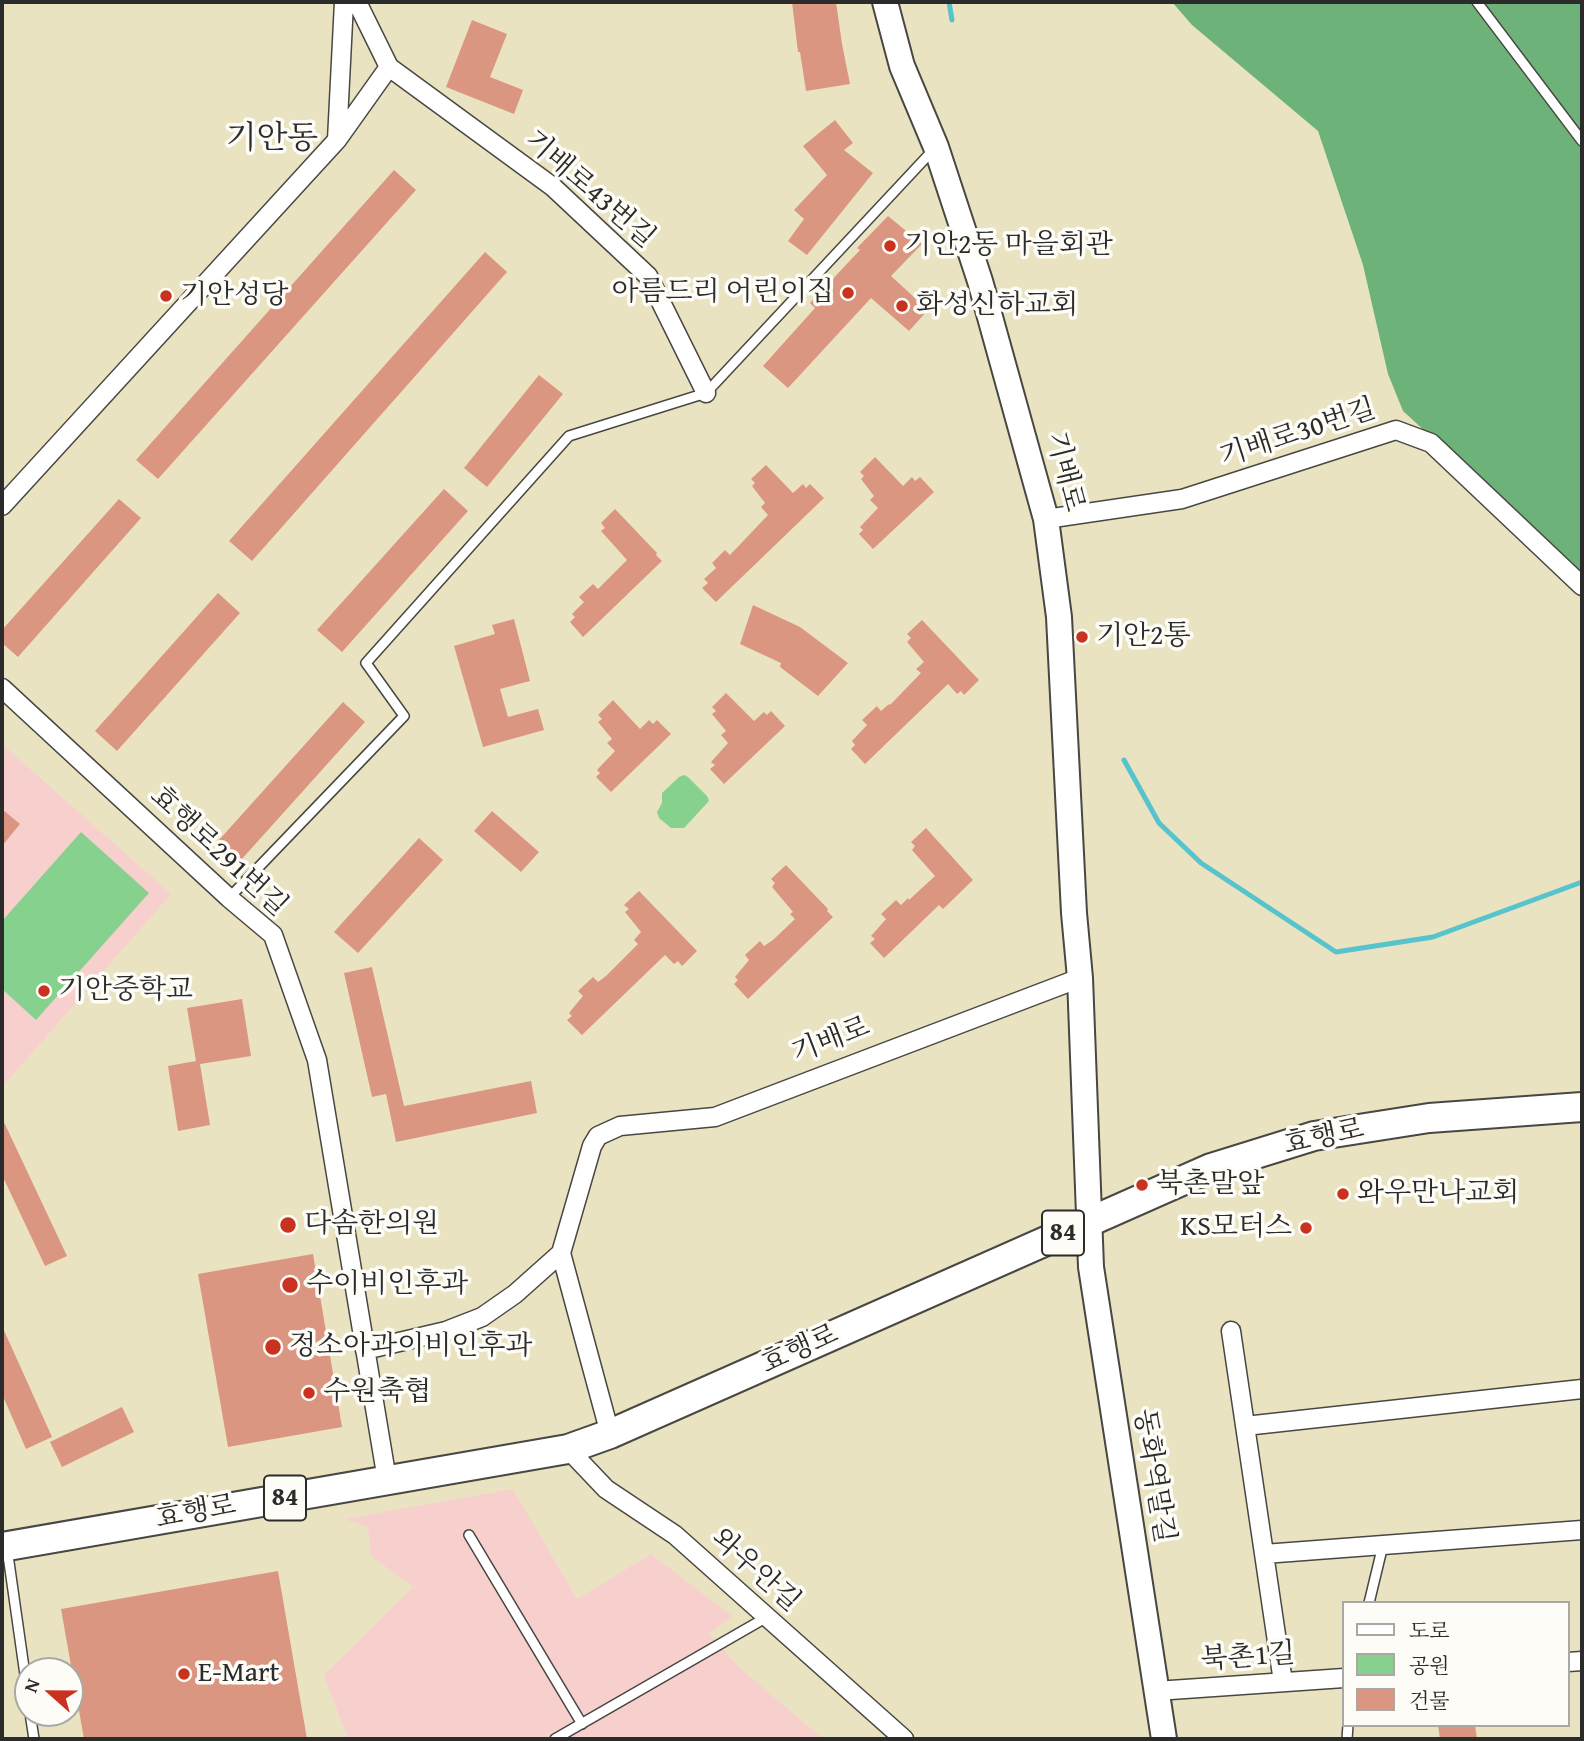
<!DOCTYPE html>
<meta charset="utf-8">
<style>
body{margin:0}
#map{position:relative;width:1584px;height:1741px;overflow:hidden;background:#eae3c1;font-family:"Gentium Book Plus","Noto Serif KR",serif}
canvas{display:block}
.frame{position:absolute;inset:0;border:4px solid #2b2b2b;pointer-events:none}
.legend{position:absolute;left:1342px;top:1601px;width:228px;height:126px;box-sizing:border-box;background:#fdfcf7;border:2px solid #a9a8a5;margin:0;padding:9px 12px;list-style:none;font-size:21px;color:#2b2b2b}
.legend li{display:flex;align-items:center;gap:14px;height:35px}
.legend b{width:35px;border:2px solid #a9a8a5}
.north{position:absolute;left:14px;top:1657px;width:70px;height:70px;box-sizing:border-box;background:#fdfcf7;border:2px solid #a9a8a5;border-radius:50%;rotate:291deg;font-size:19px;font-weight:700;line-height:28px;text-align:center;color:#2b2b2b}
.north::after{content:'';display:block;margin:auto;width:24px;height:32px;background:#c8321e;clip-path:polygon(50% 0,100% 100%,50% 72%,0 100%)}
</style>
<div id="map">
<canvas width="1584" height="1741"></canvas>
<div class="frame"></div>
<ul class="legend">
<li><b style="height:9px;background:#fff"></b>도로</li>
<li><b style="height:19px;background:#87d18e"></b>공원</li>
<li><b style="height:19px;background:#db9681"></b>건물</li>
</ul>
<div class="north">N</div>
</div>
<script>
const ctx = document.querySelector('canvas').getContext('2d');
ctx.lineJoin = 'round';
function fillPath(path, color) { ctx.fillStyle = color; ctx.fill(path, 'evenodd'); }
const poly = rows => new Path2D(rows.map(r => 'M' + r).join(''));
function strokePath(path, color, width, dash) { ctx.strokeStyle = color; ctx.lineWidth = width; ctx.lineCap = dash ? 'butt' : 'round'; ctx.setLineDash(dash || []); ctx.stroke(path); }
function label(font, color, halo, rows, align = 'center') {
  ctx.font = font + ' "Gentium Book Plus","Noto Serif KR",serif'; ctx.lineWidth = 7; ctx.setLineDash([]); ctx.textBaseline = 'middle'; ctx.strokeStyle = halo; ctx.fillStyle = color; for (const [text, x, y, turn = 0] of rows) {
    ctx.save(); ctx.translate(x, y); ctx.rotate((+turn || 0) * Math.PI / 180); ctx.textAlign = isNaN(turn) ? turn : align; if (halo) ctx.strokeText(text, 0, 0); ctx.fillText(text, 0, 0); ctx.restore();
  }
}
fillPath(poly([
 [2,744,171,894,2,1087],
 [513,1489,577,1599,651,1554,732,1616,709,1634,739,1667,823,1739,348,1739,324,1675,413,1587,371,1556,368,1527,344,1519]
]), '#f7d0ce');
fillPath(poly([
 [684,775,688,777,707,796,709,801,684,828,671,828,659,818,657,812,662,803,662,793,679,777],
 [81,832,149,893,36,1020,2,989,2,921]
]), '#87d18e');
fillPath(poly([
 [1172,2,1582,2,1582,575,1403,411,1388,374,1363,265,1318,131,1192,25]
]), '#6db379');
strokePath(poly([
 [949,2,952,20],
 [1124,760,1159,823,1201,863,1336,952,1433,937,1582,882]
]), '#56c3cd', 5);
fillPath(poly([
 [792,2,836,2,842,44,850,84,806,91,800,52,798,52],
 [472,20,507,34,490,77,523,90,514,114,446,87],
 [835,120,853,143,844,150,873,173,807,255,788,241,804,219,794,210,827,175,803,146],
 [394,170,416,190,158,479,136,460],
 [888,216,922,244,891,276,928,310,909,331,871,298,788,388,763,366,815,308,810,303,860,250,857,248],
 [485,252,507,272,252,561,229,541],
 [539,375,563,394,487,487,464,468],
 [875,457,903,486,912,477,915,481,920,477,934,492,873,549,859,534,863,530,860,527,878,508,870,500,874,496,861,479,864,476,860,472],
 [766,465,793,493,803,484,806,488,810,484,824,498,716,602,702,588,708,583,704,579,716,568,712,563,725,550,730,555,768,515,761,507,765,503,752,486,755,483,751,479],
 [444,489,468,511,342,652,317,630],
 [119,499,141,518,18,657,2,643,2,630],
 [615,509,657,553,656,555,662,561,583,637,570,622,575,617,572,614,584,602,579,597,593,584,598,589,627,560,601,531,605,528,601,523],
 [218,593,240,613,117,751,95,731],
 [753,605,800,627,848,663,818,696,780,667,781,663,740,644],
 [514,619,530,681,500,689,508,717,538,709,544,730,483,747,454,646,495,634,492,625],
 [922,620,979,680,964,695,961,691,957,694,948,684,865,764,851,749,855,745,852,741,867,725,862,720,877,706,881,711,889,704,890,705,921,673,916,669,924,662,907,642,911,638,907,634],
 [726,693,754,721,764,712,767,715,771,711,785,726,724,784,710,769,715,765,711,762,728,743,721,735,726,731,712,714,716,711,712,707],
 [613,700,640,729,649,720,653,724,657,720,671,734,611,792,596,777,600,773,597,770,615,751,607,743,612,739,598,722,602,719,598,715],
 [343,702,365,722,241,860,219,840],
 [2,809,20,824,2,846],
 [492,811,539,852,521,872,474,831],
 [926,828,973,880,943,909,939,905,884,958,870,943,875,939,871,936,886,919,881,914,896,900,901,905,908,898,909,900,935,876,912,850,915,846,911,842],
 [419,838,443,860,358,953,334,932],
 [786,865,828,909,827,911,833,917,748,999,734,984,738,980,735,977,749,960,745,955,760,941,764,946,773,940,795,919,790,914,793,912,772,887,775,883,771,879],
 [639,891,697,951,682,966,678,961,674,964,665,955,582,1035,567,1020,572,1016,569,1013,583,996,578,991,593,977,598,982,606,976,638,944,634,940,641,932,625,912,629,909,624,905],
 [372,967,404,1106,531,1081,537,1113,396,1142,386,1094,372,1097,344,973],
 [242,999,251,1056,200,1064,210,1125,178,1131,168,1066,196,1061,187,1008],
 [2,1118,67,1256,45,1266,2,1175],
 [313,1254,342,1427,228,1447,198,1274],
 [2,1326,52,1437,26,1449,2,1394],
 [122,1407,134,1432,62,1467,50,1442],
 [278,1571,307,1739,84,1739,61,1609],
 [1438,1725,1475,1725,1477,1739,1440,1739]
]), '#db9681');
const lane = poly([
 [1477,2,1582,141],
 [229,898,404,716,366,663,569,436,706,393,935,148],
 [469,1535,582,1724],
 [7,1548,28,1696],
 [1369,1603,1383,1545],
 [30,1713,34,1739],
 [555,1739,767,1617],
 [1347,1739,1348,1725]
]);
const street = poly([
 [357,2,389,67,553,187,648,276,706,393],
 [337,140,344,2],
 [2,506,337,140,389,67],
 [1046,519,1182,499,1396,430,1431,443,1582,586],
 [2,688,229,898,273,935,317,1060,387,1480],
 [561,1253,610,1434],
 [1231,1331,1283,1682],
 [365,1350,446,1331,482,1317,515,1294,561,1253,592,1146,598,1136,620,1126,715,1117,1080,978],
 [1245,1426,1582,1389],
 [568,1449,606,1489,675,1535,904,1739],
 [1264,1554,1582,1530],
 [1568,1662,1582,1661],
 [1156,1691,1344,1678]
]);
const secondary = poly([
 [885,2,902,66,936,147,980,281,1046,519,1059,617,1074,913,1080,978,1091,1267,1164,1739]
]);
const primary = poly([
 [2,1547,568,1449,610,1434,1211,1168,1314,1136,1429,1118,1582,1107]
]);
strokePath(lane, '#484742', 12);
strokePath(street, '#484742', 21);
strokePath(secondary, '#484742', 28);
strokePath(primary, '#484742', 32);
strokePath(lane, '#fff', 9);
strokePath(street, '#fff', 18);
strokePath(secondary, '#fff', 24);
strokePath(primary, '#fff', 28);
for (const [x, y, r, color] of [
 [890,246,7,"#c8321e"],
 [848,293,7,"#c8321e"],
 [166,296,7,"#c8321e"],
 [902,306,7,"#c8321e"],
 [1082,637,7,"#c8321e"],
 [44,991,7,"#c8321e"],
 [1142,1185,7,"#c8321e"],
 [1343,1194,7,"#c8321e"],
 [288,1225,9,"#c8321e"],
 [1306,1228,7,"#c8321e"],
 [290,1285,9,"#c8321e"],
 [273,1347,9,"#c8321e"],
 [309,1393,7,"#c8321e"],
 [184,1674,7,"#c8321e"]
]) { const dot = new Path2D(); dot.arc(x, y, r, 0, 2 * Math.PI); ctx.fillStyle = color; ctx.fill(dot); strokePath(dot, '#fdfcf7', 2.5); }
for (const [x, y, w] of [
 [1063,1233,42],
 [285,1498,42]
]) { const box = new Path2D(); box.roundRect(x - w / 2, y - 22.5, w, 45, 5); ctx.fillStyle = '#fdfcf7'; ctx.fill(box); strokePath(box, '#2b2b2b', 2); }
label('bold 26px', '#2b2b2b', null, [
 ["84",1063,1233],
 ["84",285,1498]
]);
label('28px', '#2b2b2b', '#fdfcf7', [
 ["기배로43번길",589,190,41],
 ["기배로30번길",1298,434,-18],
 ["기배로",1064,472,76],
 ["효행로291번길",218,852,43],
 ["기배로",831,1041,-21],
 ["효행로",1324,1138,-12],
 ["효행로",800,1350,-24],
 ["동화역말길",1153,1476,81],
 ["효행로",196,1513,-10],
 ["와우안길",755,1571,42],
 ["북촌1길",1248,1658,-4]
]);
label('28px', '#2b2b2b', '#fdfcf7', [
 ["기안2동 마을회관",904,246],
 ["아름드리 어린이집",834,293,"right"],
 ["기안성당",180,296],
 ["화성신하교회",916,306],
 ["기안2통",1096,637],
 ["기안중학교",58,991],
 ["북촌말앞",1156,1185],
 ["와우만나교회",1357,1194],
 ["다솜한의원",304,1225],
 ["KS모터스",1292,1228,"right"],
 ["수이비인후과",306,1285],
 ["정소아과이비인후과",289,1347],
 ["수원축협",323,1393],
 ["E-Mart",198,1674]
], 'left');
label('32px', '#2b2b2b', '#fdfcf7', [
 ["기안동",272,140]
]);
</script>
